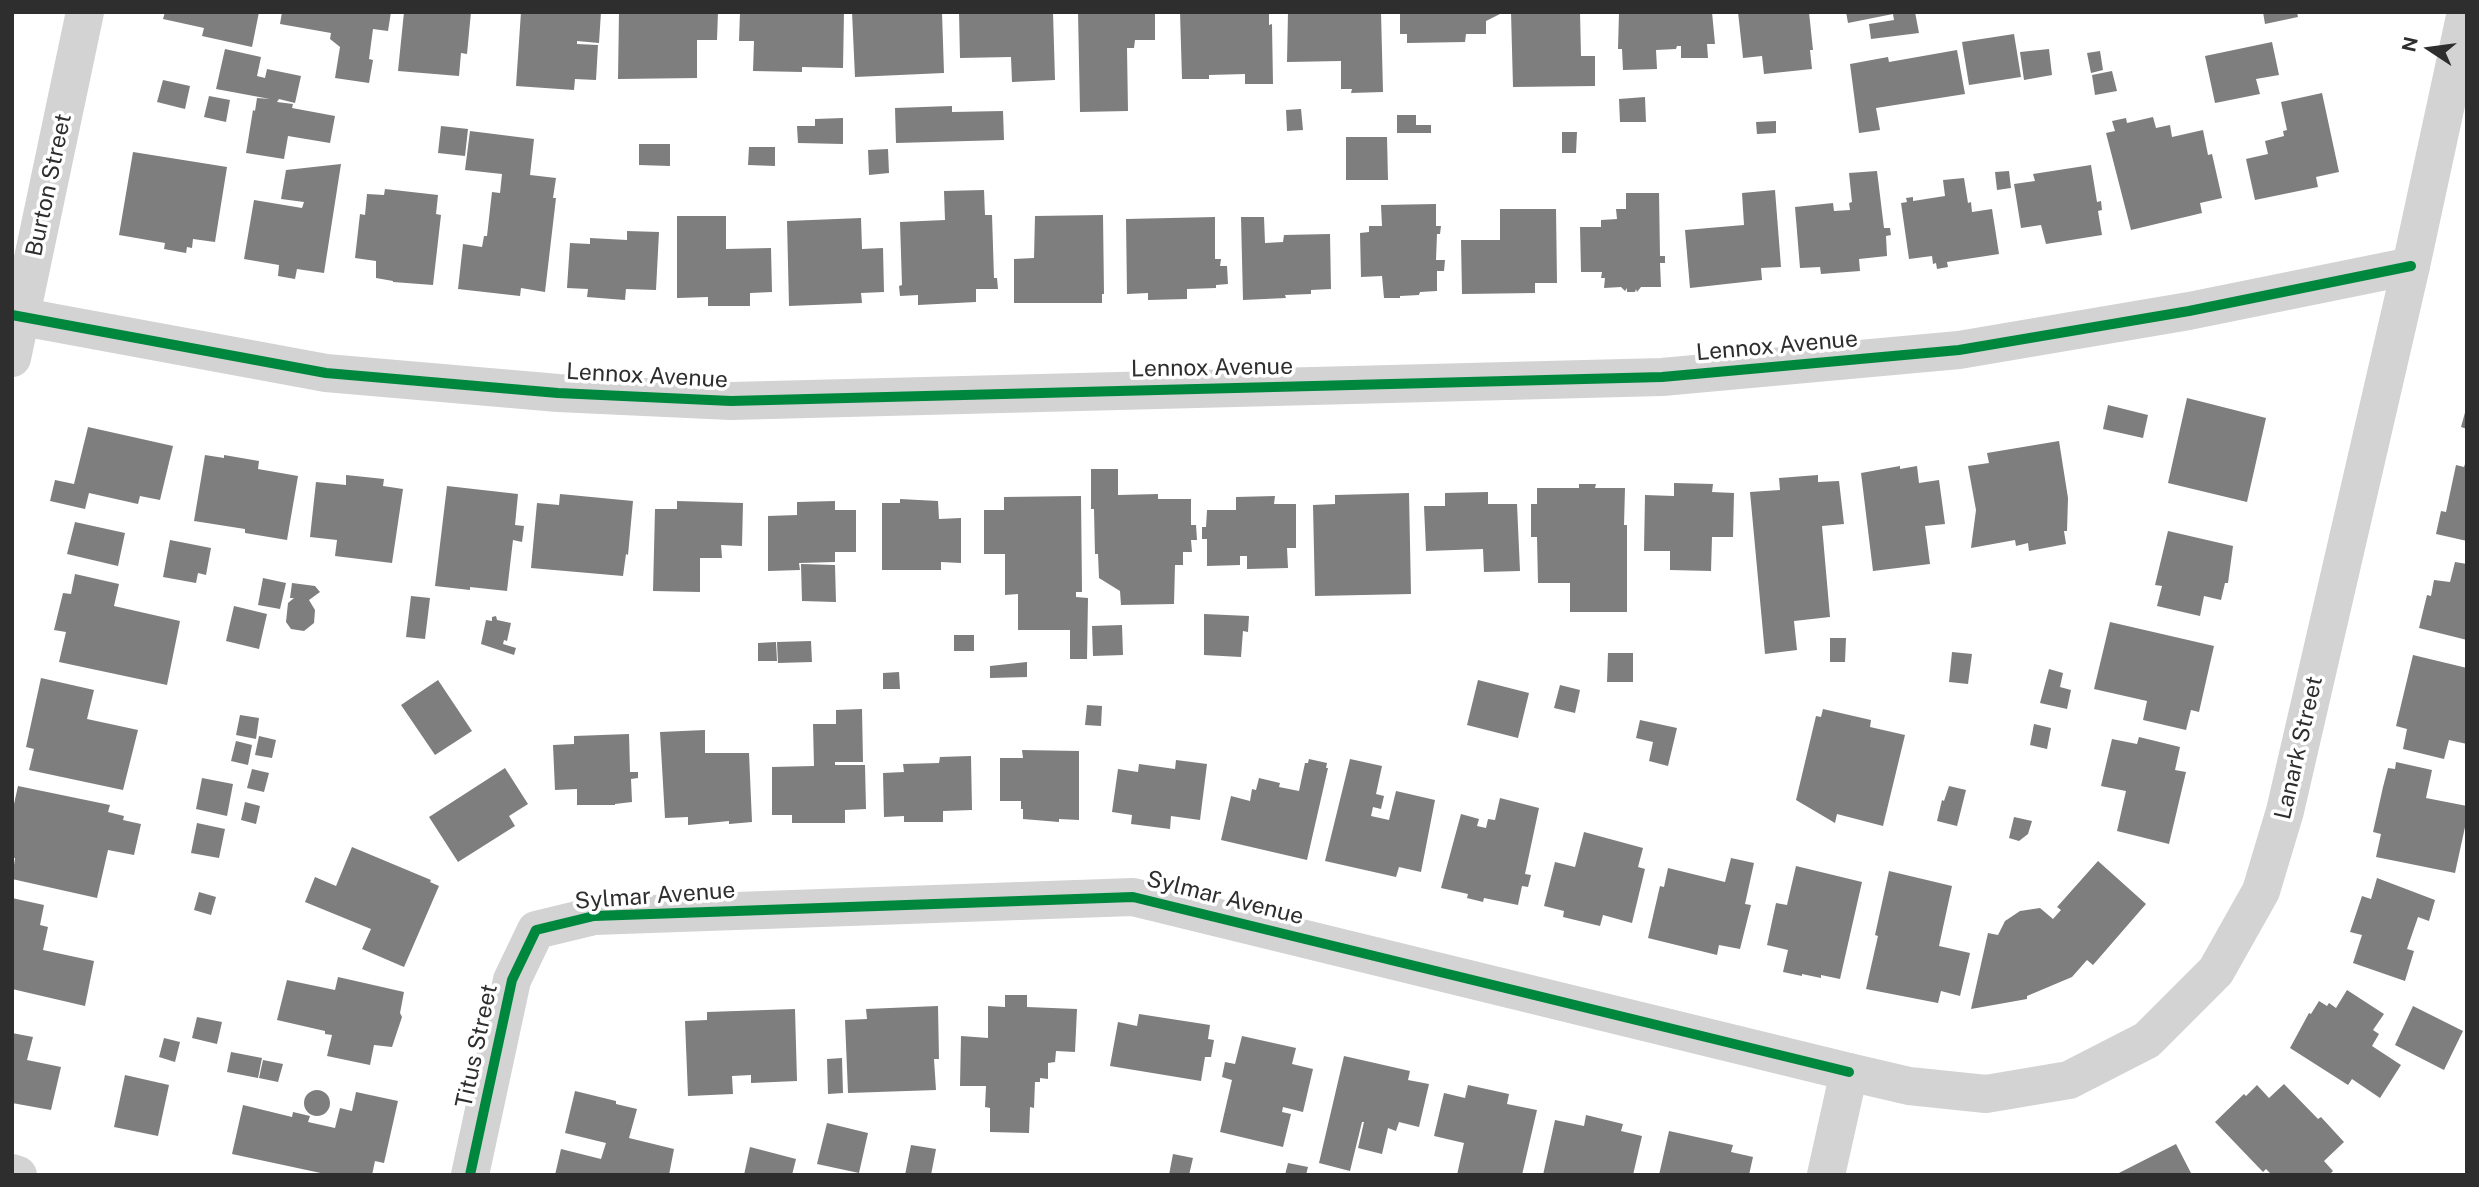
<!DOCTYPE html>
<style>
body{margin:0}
#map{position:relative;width:2479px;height:1187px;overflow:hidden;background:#fff;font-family:"Public Sans",sans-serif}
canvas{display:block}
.frame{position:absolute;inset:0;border:14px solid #2e2e2e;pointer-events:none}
.north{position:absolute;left:2395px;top:14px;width:70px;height:70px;-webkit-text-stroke:5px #fff;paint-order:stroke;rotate:283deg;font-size:19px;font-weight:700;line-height:28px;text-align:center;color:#2e2e2e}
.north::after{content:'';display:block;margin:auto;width:24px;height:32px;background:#2e2e2e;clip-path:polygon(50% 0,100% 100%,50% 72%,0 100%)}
</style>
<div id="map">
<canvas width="2479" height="1187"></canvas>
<div class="frame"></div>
<div class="north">N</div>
</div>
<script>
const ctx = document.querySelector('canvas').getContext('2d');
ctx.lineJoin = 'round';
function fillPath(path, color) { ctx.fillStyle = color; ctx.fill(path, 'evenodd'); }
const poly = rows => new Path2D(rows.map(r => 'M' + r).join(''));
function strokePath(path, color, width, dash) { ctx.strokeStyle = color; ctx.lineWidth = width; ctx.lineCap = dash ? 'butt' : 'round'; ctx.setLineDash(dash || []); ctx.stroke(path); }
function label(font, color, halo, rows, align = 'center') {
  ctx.font = font + ' "Public Sans",sans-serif'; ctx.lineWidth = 7; ctx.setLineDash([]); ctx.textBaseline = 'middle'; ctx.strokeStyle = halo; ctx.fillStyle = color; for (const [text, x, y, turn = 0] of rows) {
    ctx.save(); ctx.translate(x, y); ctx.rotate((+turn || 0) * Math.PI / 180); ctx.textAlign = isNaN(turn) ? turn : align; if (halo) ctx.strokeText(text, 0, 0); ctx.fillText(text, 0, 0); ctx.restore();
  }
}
fillPath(poly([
 [165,12,259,12,252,47,202,36,204,28,163,19],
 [282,12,391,12,388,31,373,29,369,59,373,60,369,83,335,78,340,47,330,39,331,33,280,24],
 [404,12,471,12,467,54,461,53,459,76,398,71],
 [521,12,601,12,599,43,577,41,577,44,598,45,596,80,575,79,574,90,516,86],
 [619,12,718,12,717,40,697,40,697,78,618,79],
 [740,12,844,12,843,68,802,67,802,72,753,71,754,41,739,41],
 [852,12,942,12,944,73,855,77],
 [959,12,1053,12,1055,80,1012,82,1011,57,960,58],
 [1078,12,1155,12,1155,40,1135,40,1134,48,1127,48,1128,111,1080,112],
 [1180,12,1269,12,1269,25,1272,24,1273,84,1245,84,1245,74,1209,75,1209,79,1182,79],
 [1288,12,1381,12,1383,92,1351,93,1352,89,1341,89,1341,61,1287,62],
 [1400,12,1504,12,1486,21,1486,34,1466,34,1465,42,1407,43,1407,34,1400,34],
 [1511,12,1580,12,1581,56,1595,56,1595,86,1513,87],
 [1619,12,1712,12,1715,44,1707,44,1708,58,1681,58,1681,46,1677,46,1676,49,1656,50,1657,69,1623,70,1622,49,1618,49],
 [1738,12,1809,12,1813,50,1810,50,1812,69,1764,74,1762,56,1743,58],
 [1846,12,1915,12,1919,33,1871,39,1869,24,1894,20,1893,14,1848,23],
 [2263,12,2297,12,2298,17,2265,24],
 [2014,34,2021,77,1969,85,1962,42],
 [2272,42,2279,75,2256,79,2260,94,2215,103,2205,56],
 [225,49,261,57,257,76,265,78,267,69,301,76,295,103,279,99,277,102,293,104,292,108,335,116,330,143,288,136,284,159,246,153,253,110,255,111,257,98,270,99,216,89],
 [2049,49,2052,75,2024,80,2020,52],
 [1957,50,1965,94,1876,108,1880,130,1859,133,1850,64,1888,57,1889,62],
 [2100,51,2103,70,2091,73,2087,53],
 [2112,71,2117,91,2095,95,2092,75],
 [163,80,190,86,185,109,157,102],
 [2322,93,2339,172,2316,177,2318,187,2255,200,2246,159,2268,154,2265,141,2284,136,2283,131,2287,130,2281,102],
 [209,96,230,100,226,122,204,117],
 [1645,97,1646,122,1620,122,1619,99],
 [952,106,952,112,1003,111,1004,140,896,143,895,108],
 [1301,109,1303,130,1287,131,1286,110],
 [1397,115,1416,115,1416,125,1431,125,1431,133,1397,133],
 [2153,117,2156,128,2170,125,2172,137,2203,130,2208,155,2212,154,2222,198,2200,203,2202,213,2131,230,2106,133,2115,131,2112,121,2126,118,2127,123],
 [843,118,843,144,798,143,797,126,815,126,815,119],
 [1776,121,1776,133,1757,134,1756,122],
 [441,126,468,129,465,156,438,153],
 [470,131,534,139,530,175,556,178,553,198,556,198,545,292,521,288,520,296,458,289,463,244,482,247,484,236,487,236,492,192,500,193,502,174,465,170],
 [1562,132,1577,132,1576,153,1562,153],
 [1346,137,1387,137,1388,180,1346,180],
 [639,144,670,144,670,166,639,165],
 [749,147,775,147,775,166,748,165],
 [888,149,889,173,869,175,868,150],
 [133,152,227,167,215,242,193,239,192,248,187,247,186,253,164,249,165,243,119,235],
 [341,164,324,273,297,269,295,279,278,276,279,265,244,259,254,200,302,208,304,202,281,199,286,170],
 [2091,165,2097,202,2101,201,2102,210,2098,211,2102,235,2046,244,2041,225,2021,228,2014,184,2035,181,2033,174],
 [1877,171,1884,228,1890,228,1891,235,1886,236,1887,256,1859,259,1860,271,1821,274,1820,267,1800,268,1795,207,1833,203,1834,211,1850,210,1849,203,1852,202,1849,173],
 [2009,171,2011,188,1997,190,1995,172],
 [1964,178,1968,203,1971,202,1972,212,1992,209,1999,254,1947,262,1948,267,1937,269,1936,263,1933,264,1932,256,1909,259,1901,203,1907,202,1906,198,1913,197,1913,201,1945,196,1943,180],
 [385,189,438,195,436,214,441,215,433,285,393,282,393,281,376,278,376,261,355,258,360,214,365,215,367,194,384,195],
 [984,190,985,215,992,215,994,278,997,278,998,289,976,289,976,302,918,305,918,295,900,296,899,286,902,285,900,222,945,220,944,191],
 [1775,190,1781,267,1761,268,1762,280,1690,288,1685,230,1744,225,1742,193],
 [1626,193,1659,193,1660,256,1665,256,1665,263,1660,263,1661,287,1641,287,1637,292,1636,289,1635,292,1627,292,1627,288,1625,291,1621,287,1604,288,1605,278,1601,278,1602,272,1581,272,1580,227,1601,227,1601,220,1617,219,1616,209,1626,209],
 [1436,204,1436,226,1441,226,1440,234,1437,234,1436,260,1445,260,1444,271,1437,271,1437,291,1420,292,1419,295,1400,296,1400,298,1384,298,1382,276,1361,277,1360,233,1369,232,1369,226,1382,226,1381,205],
 [1500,209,1556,209,1557,283,1535,283,1535,293,1462,294,1461,240,1500,240],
 [1103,215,1104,294,1102,294,1102,303,1014,303,1014,259,1034,258,1035,216],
 [677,216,726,216,726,249,771,248,772,292,750,293,750,306,708,306,708,297,677,298],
 [1215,217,1215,259,1221,259,1220,266,1227,266,1228,284,1216,285,1216,288,1187,289,1187,299,1148,300,1148,293,1127,294,1126,219],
 [1241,217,1264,217,1265,243,1283,242,1284,235,1330,234,1331,289,1311,290,1311,294,1285,295,1286,298,1243,300],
 [861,218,862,249,883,248,884,292,861,293,862,303,789,306,787,221],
 [627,231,659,232,656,290,626,289,625,300,587,297,588,289,567,288,570,243,590,244,590,238,627,240],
 [2187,398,2266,418,2247,502,2168,483],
 [2108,405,2148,415,2143,438,2103,429],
 [2466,409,2467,409,2467,429,2461,427],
 [88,427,173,446,160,500,140,496,138,504,89,493,85,509,50,501,55,480,74,484],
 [2059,441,2068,498,2067,531,2064,531,2066,544,2029,551,2028,543,2016,546,2015,540,1971,548,1976,510,1968,466,1989,463,1987,453],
 [205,455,224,458,224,455,259,461,258,469,298,476,287,540,245,533,245,529,194,521],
 [2466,461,2467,461,2467,541,2436,534,2441,511,2446,512,2456,465,2464,467],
 [1900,466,1900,469,1917,466,1919,483,1939,480,1945,524,1925,526,1930,564,1873,571,1861,473],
 [1091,469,1118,469,1118,495,1158,494,1158,499,1191,499,1191,525,1196,525,1197,540,1191,540,1192,552,1183,552,1183,565,1175,565,1174,604,1121,605,1120,591,1099,578,1098,554,1095,554,1094,509,1091,509],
 [346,475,384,479,383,486,403,489,392,563,335,556,337,540,310,537,316,482,346,485],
 [1818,475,1818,482,1839,481,1844,524,1822,526,1830,617,1794,621,1797,650,1765,654,1750,492,1780,490,1779,478],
 [1674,483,1713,484,1712,492,1734,493,1733,537,1712,537,1711,571,1670,570,1670,551,1644,551,1645,495,1674,496],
 [1579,484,1596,484,1595,488,1625,488,1624,525,1627,525,1627,612,1570,612,1570,583,1538,583,1537,537,1531,537,1531,504,1537,504,1537,488,1579,488],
 [447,486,518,494,515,525,524,526,522,542,513,540,507,591,470,587,470,590,435,586],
 [1488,492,1488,504,1517,504,1520,571,1484,572,1483,549,1426,551,1424,506,1445,506,1445,493],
 [1409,493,1411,594,1315,596,1313,505,1335,504,1335,495],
 [560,494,633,501,628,555,626,554,623,576,531,568,537,503,559,505],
 [1081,496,1082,592,1076,592,1076,597,1088,598,1087,659,1070,659,1070,630,1018,630,1018,594,1005,595,1005,554,984,554,984,510,1004,510,1004,497],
 [1275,496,1274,504,1296,504,1296,548,1287,548,1288,568,1247,569,1247,556,1240,556,1240,565,1207,566,1207,539,1202,539,1202,527,1206,527,1207,510,1236,510,1236,497],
 [900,499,938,501,939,519,961,518,961,563,941,562,941,570,882,570,882,503,900,503],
 [677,501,743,503,742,546,721,545,722,558,700,558,700,592,653,591,655,509,677,509],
 [835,501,835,510,856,510,856,552,835,552,835,562,799,563,800,570,768,571,768,516,797,515,797,502],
 [75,522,125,533,118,566,67,554],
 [2168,531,2233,546,2228,583,2225,583,2221,600,2204,596,2200,616,2157,606,2162,586,2155,585],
 [170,540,211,548,206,575,198,573,196,583,163,577],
 [2455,562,2467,564,2467,640,2419,628,2427,595,2431,596,2434,580,2450,582],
 [801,564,835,565,836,602,802,601],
 [75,574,119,584,114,606,180,621,167,685,59,662,66,632,54,630,63,593,71,594],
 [263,578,286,583,280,609,258,605],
 [292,583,315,586,320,592,309,600,315,610,314,623,304,631,291,629,286,622,288,603,294,598,290,598],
 [411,596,430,598,425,639,406,637],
 [234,606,267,614,259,649,226,641],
 [1204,614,1249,616,1248,632,1243,631,1241,657,1204,655],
 [496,616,497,620,511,623,507,641,504,640,503,644,516,648,514,655,481,644,486,620,492,621,492,617],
 [2110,622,2214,646,2199,712,2191,710,2186,730,2143,720,2147,701,2094,689],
 [1122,625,1123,655,1093,656,1092,626],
 [954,635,974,635,974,651,954,651],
 [1830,638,1846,638,1845,662,1830,662],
 [811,641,812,662,778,663,777,642],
 [776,642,777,661,758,661,758,643],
 [1952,652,1972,654,1968,684,1949,682],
 [1608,653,1633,653,1633,682,1607,682],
 [2413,655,2467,668,2467,744,2449,740,2444,759,2403,749,2407,729,2396,726],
 [1027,662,1027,677,990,678,990,666],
 [2049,669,2063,673,2060,687,2071,690,2067,709,2040,703],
 [899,672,900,689,883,689,883,673],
 [41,678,94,690,87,719,138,730,123,790,29,770,34,749,26,747],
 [438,680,472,731,435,755,401,705],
 [1478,680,1529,693,1518,738,1467,725],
 [1560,685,1580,690,1575,713,1554,708],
 [1087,705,1102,706,1101,726,1085,725],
 [862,709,863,762,835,762,835,765,865,765,866,809,845,810,845,823,792,823,792,815,772,815,772,767,814,766,813,724,836,724,836,710],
 [1823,709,1871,720,1870,727,1905,735,1883,826,1837,814,1835,823,1796,800,1816,716,1821,717],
 [240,715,259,718,256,739,236,735],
 [1640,720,1677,728,1668,766,1649,761,1653,742,1636,738],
 [2034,724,2051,728,2047,749,2030,745],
 [705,730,705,753,749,753,752,822,729,824,729,821,688,825,688,817,665,818,660,732],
 [629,734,630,772,638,772,638,778,631,779,632,802,615,804,615,805,577,805,577,789,555,790,553,745,574,744,574,736],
 [259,736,276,740,272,758,255,755],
 [2139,737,2180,747,2175,770,2186,772,2169,844,2117,831,2126,791,2101,786,2112,739,2137,744],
 [236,741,252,745,248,765,231,761],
 [1022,750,1079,751,1079,820,1059,819,1059,822,1023,819,1023,809,1021,809,1021,801,1000,801,1000,758,1023,758],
 [971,756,972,810,943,811,943,822,904,822,904,816,884,817,883,773,904,772,903,764,939,763,940,757],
 [1309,759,1327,763,1326,768,1328,768,1307,860,1221,840,1231,796,1250,801,1252,789,1256,790,1259,778,1280,783,1279,787,1299,791,1305,763,1308,763],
 [1350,759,1382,766,1376,794,1384,796,1381,809,1373,807,1371,816,1389,820,1396,791,1435,800,1421,872,1399,867,1396,877,1325,861],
 [1176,760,1207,764,1200,820,1171,816,1170,829,1131,824,1132,815,1112,812,1118,769,1138,772,1139,764,1175,769],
 [2396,762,2432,770,2426,798,2467,806,2467,818,2455,873,2376,857,2381,834,2373,832,2383,787,2388,768,2395,769],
 [505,768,528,804,509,816,515,826,458,862,429,817],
 [252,769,269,773,264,792,247,788],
 [202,778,233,784,227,816,196,809],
 [18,786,110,805,108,812,124,816,123,820,141,824,134,855,108,850,97,898,12,879,15,858,12,858,12,813],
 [1949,786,1966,790,1957,826,1937,821,1942,800,1944,801],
 [1500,798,1539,808,1525,874,1531,875,1528,887,1522,886,1518,905,1484,898,1483,902,1467,898,1468,894,1441,888,1461,814,1479,819,1477,826,1486,828,1488,819,1495,820],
 [245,802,260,806,256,824,241,820],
 [2014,817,2032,821,2028,834,2019,841,2009,838],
 [197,823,225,829,219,858,191,853],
 [1584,832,1643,848,1638,867,1645,869,1632,923,1603,915,1600,926,1563,917,1564,911,1544,906,1555,862,1575,867],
 [352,847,431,880,430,882,439,886,404,967,362,949,371,929,305,902,315,877,336,886],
 [1731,858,1754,863,1745,904,1751,905,1740,949,1719,945,1717,955,1648,938,1660,886,1664,887,1668,868,1725,882],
 [2098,861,2146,904,2093,965,2087,960,2072,977,2027,996,2027,999,1971,1009,1988,933,1998,935,2005,921,2020,911,2040,908,2053,919,2061,910,2057,907],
 [1796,866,1862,882,1840,979,1821,975,1821,978,1802,974,1802,976,1783,972,1788,950,1767,945,1776,903,1787,905],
 [1889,871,1952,886,1939,946,1970,953,1960,996,1941,991,1938,1003,1866,989,1878,936,1875,935],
 [2377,878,2435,900,2429,921,2418,917,2407,949,2414,951,2405,981,2353,963,2362,935,2350,932,2362,896,2371,899],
 [199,892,216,897,211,915,194,910],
 [12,898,44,905,40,925,48,927,43,950,94,961,85,1006,12,989],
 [338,977,404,992,400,1013,402,1017,392,1047,374,1045,370,1065,327,1056,332,1035,325,1034,325,1031,277,1020,287,980,335,990],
 [2347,990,2384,1014,2373,1030,2379,1034,2372,1046,2401,1065,2380,1098,2352,1079,2348,1085,2290,1048,2309,1013,2311,1014,2319,1001,2327,1006,2329,1003,2336,1008],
 [1005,995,1027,995,1027,1007,1077,1009,1075,1052,1056,1051,1055,1062,1048,1063,1048,1079,1040,1078,1040,1082,1035,1082,1034,1108,1030,1107,1029,1133,990,1132,990,1108,985,1107,986,1086,960,1086,961,1036,988,1038,988,1006,1005,1007],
 [938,1006,939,1059,934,1059,936,1090,848,1093,845,1020,867,1019,866,1009],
 [2413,1006,2463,1031,2444,1070,2395,1045],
 [795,1009,797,1081,751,1083,751,1075,732,1076,733,1094,688,1096,685,1021,707,1020,707,1012],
 [1139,1014,1210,1025,1208,1039,1214,1040,1211,1057,1205,1057,1201,1081,1110,1066,1118,1022,1137,1026],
 [197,1017,222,1022,217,1044,192,1038],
 [12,1033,33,1037,27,1060,61,1067,51,1110,12,1103],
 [1242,1036,1296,1048,1292,1064,1313,1069,1303,1112,1283,1107,1282,1112,1291,1114,1283,1147,1220,1132,1232,1080,1222,1077,1225,1062,1235,1064],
 [164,1038,180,1042,175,1062,159,1057],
 [231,1052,262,1058,258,1078,227,1072],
 [1344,1056,1410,1071,1408,1080,1429,1084,1419,1127,1399,1122,1396,1131,1388,1128,1382,1154,1358,1148,1364,1122,1362,1122,1350,1171,1319,1163],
 [842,1058,843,1093,828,1094,827,1059],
 [263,1060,283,1064,278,1082,259,1078],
 [125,1075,169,1085,158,1136,114,1127],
 [2284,1084,2318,1119,2321,1117,2344,1142,2324,1161,2333,1171,2329,1175,2272,1175,2266,1169,2263,1172,2215,1122,2244,1094,2246,1096,2257,1085,2269,1098],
 [1468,1085,1509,1094,1507,1104,1537,1110,1522,1175,1457,1175,1464,1143,1434,1136,1444,1093,1465,1098],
 '304 1103a13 13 0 1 1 26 0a13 13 0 1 1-26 0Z',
 [575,1091,616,1101,616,1104,637,1109,629,1138,674,1149,669,1175,555,1175,561,1149,601,1159,606,1143,565,1133],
 [356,1092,398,1101,384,1163,375,1161,372,1175,330,1175,232,1154,243,1105,292,1117,293,1112,310,1116,308,1122,335,1128,340,1108,352,1111],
 [1586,1115,1623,1124,1621,1131,1642,1136,1633,1175,1543,1175,1555,1120,1584,1126],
 [827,1123,868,1133,859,1173,817,1164],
 [1669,1131,1733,1145,1731,1152,1753,1157,1749,1175,1659,1175],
 [2176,1144,2192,1175,2115,1175],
 [911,1145,936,1149,931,1175,905,1175],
 [750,1147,796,1159,792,1175,744,1175],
 [1173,1154,1193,1158,1189,1175,1169,1175],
 [1288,1163,1308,1167,1306,1175,1285,1175]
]), '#7e7e7e');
strokePath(poly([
 [12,315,326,373,558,393,731,401,1662,377,1959,350,2189,311,2411,266],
 [12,358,85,12],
 [12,1173,18,1175],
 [470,1175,512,980,536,930,594,916,1133,897,1849,1072]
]), '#d3d3d3', 38);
strokePath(poly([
 [1826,1175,1849,1072,1909,1086,1986,1094,2069,1080,2147,1040,2216,971,2261,891,2285,811,2411,266,2466,12]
]), '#d3d3d3', 38);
strokePath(poly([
 [12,315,326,373,558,393,731,401,1662,377,1959,350,2189,311,2411,266],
 [470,1175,512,980,536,930,594,916,1133,897,1849,1072]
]), '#00873e', 10);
label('23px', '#2e2e2e', '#fff', [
 ["Burton Street",49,185,-78],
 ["Lennox Avenue",1777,346,-5],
 ["Lennox Avenue",1212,368,-1],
 ["Lennox Avenue",647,376,3],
 ["Lanark Street",2299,748,-77],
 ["Sylmar Avenue",655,896,-4],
 ["Sylmar Avenue",1225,898,14],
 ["Titus Street",477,1046,-78]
]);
</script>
